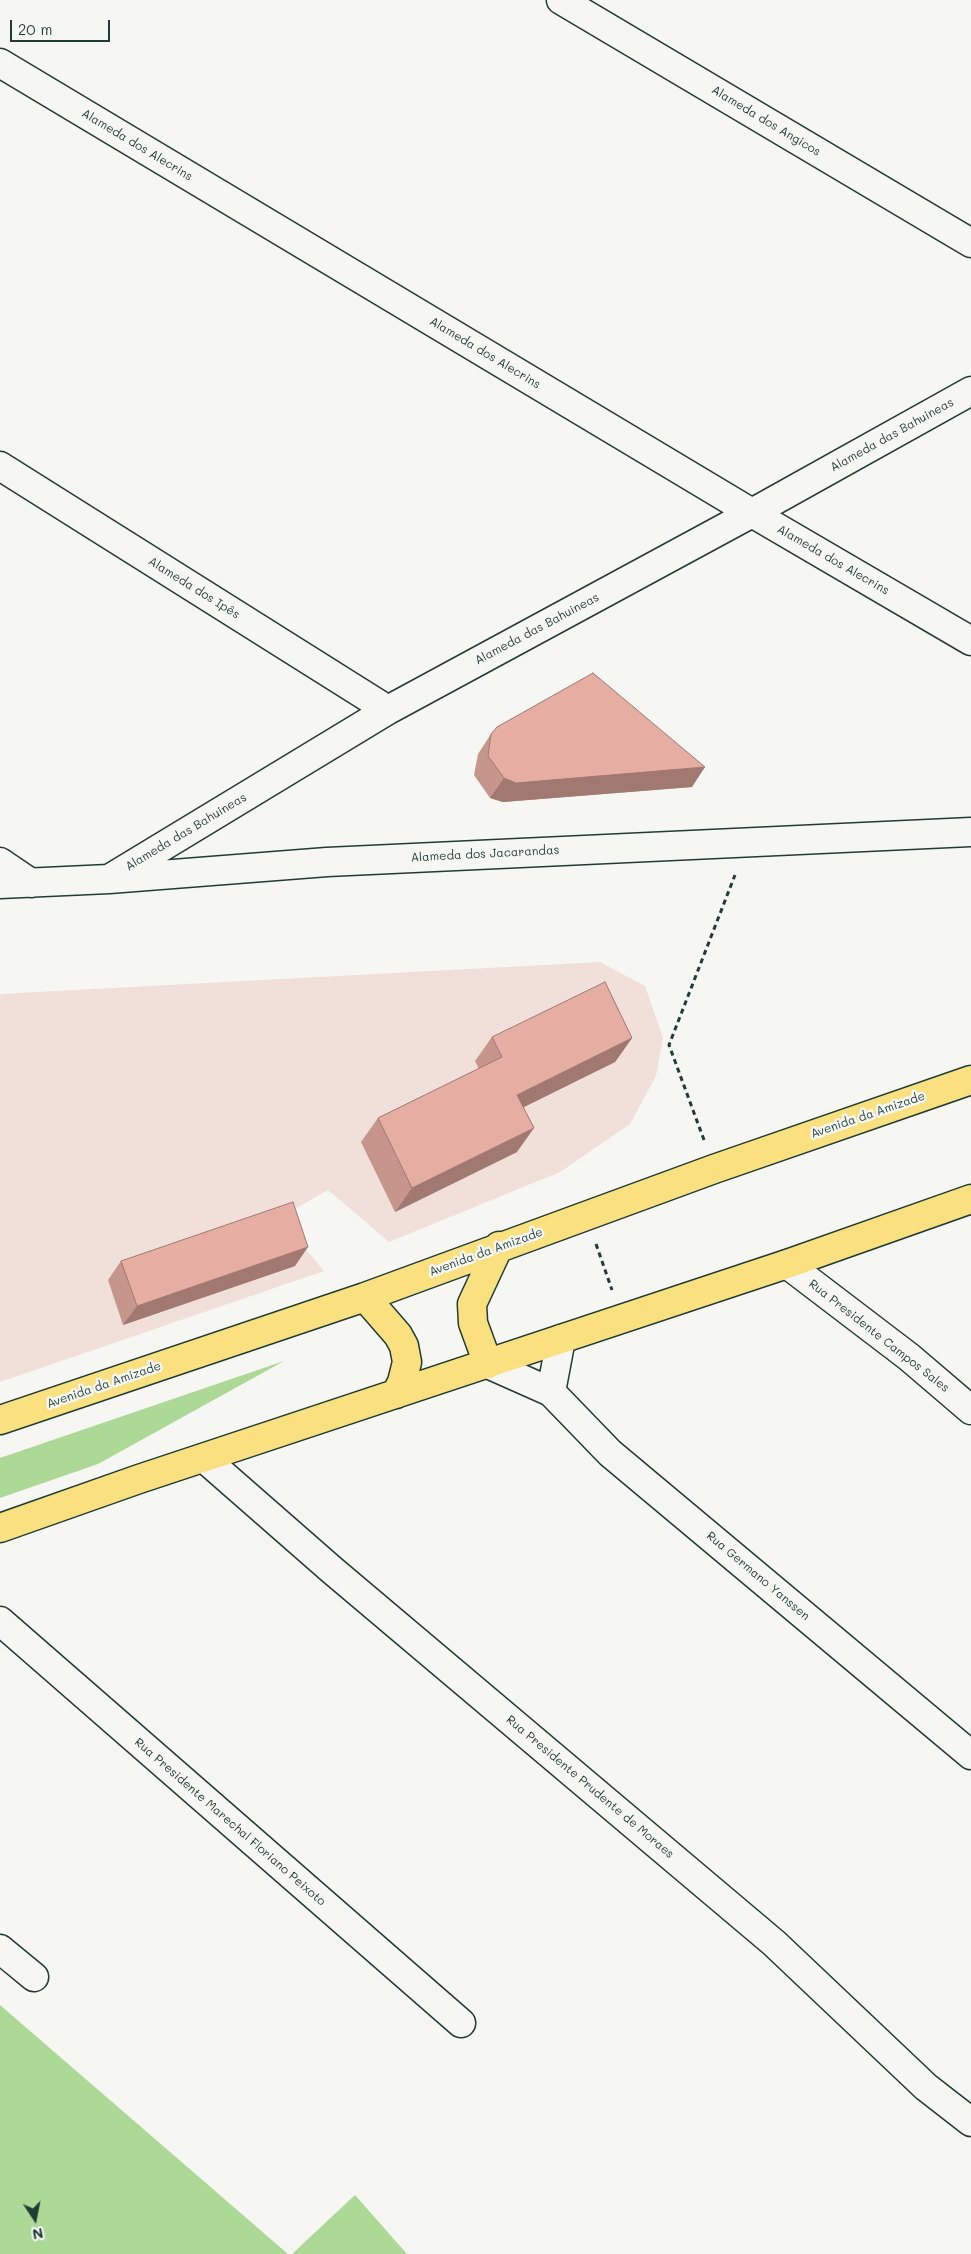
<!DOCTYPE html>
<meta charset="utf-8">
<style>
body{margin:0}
#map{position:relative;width:971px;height:2254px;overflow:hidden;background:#f6f6f2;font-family:Mali,sans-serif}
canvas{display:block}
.north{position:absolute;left:10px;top:2194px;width:50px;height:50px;-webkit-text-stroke:4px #f6f6f2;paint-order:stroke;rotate:169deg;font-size:14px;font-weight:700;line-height:20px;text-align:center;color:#1f3d34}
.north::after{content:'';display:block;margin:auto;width:18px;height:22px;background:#1f3d34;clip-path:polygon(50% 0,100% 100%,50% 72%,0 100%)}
.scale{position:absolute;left:10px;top:20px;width:100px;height:22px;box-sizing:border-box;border:2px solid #1f3d34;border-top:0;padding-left:6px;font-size:15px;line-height:18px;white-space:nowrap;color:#1f3d34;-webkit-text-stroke:4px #f6f6f2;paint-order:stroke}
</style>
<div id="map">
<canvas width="971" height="2254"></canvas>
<div class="north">N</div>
<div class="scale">20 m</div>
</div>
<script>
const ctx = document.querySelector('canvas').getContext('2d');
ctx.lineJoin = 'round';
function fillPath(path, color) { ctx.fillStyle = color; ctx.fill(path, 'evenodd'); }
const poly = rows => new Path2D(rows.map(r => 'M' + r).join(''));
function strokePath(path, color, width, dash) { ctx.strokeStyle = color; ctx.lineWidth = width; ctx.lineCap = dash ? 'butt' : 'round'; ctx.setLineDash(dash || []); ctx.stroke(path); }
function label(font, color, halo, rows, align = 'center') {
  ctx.font = font + ' Mali,sans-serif'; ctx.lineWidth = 5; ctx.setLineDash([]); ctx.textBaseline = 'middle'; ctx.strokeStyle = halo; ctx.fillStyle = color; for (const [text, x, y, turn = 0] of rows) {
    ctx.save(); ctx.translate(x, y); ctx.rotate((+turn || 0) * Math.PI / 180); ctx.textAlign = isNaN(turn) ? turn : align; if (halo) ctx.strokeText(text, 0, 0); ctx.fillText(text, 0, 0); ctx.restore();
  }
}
fillPath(poly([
 [600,962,645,986,663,1038,656,1076,630,1124,560,1172,389,1242,328,1190,280,1217,324,1271,0,1382,0,994]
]), '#f1e0da');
fillPath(poly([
 [284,1361,98,1464,0,1498,0,1458],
 [0,2005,288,2254,0,2254],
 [355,2195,407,2254,292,2254]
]), '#add997');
const street = poly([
 [561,0,971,243],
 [0,63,752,513,971,641],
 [0,466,388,710],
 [0,862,31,883],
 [109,879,388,710,752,513,971,391],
 [0,884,109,879,327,862,971,832],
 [787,1264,909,1357,971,1410],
 [488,1364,551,1392,610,1453,971,1755],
 [551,1392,561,1339],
 [204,1458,332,1570,774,1943,926,2087,971,2122],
 [0,1621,461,2023],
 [0,1949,34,1977]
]);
const primary = poly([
 [365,1297,398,1335,404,1346,407,1362,402,1382,396,1394],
 [488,1364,473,1323,472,1304,499,1246],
 [0,1420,365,1297,714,1169,971,1080],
 [0,1528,139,1479,787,1264,971,1199]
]);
strokePath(street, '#1f3d34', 31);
strokePath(primary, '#1f3d34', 31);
strokePath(poly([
 [704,1140,669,1045,735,875],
 [596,1244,612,1290]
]), '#1f3d34', 3, [5, 4]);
strokePath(street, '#f6f6f2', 28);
strokePath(primary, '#fbe080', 28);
fillPath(poly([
 [491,734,692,787,503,802,490,798,474,775,478,754],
 [492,1037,632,1038,615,1062,523,1107,517,1152,395,1212,361,1142,378,1118,479,1069,475,1061],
 [121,1261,295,1266,123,1325,108,1280]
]), '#c6958b');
fillPath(poly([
 [705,767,692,787,503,802,490,798,504,778],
 [632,1038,615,1062,500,1119,517,1095],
 [534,1128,517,1152,395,1212,412,1188],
 [308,1247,295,1266,123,1325,137,1306]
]), '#a17971');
const building = poly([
 [593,673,705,767,516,783,504,778,488,756,491,734,497,727,593,673],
 [605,982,632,1038,517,1095,534,1128,412,1188,378,1118,502,1057,492,1037,605,982],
 [293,1202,308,1247,137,1306,121,1261,293,1202]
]);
fillPath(building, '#e6ada2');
strokePath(building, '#a17971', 1);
label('12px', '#1f3d34', '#f6f6f2', [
 ["Alameda dos Angicos",766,121,31],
 ["Alameda dos Alecrins",137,145,31],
 ["Alameda dos Alecrins",485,353,31],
 ["Alameda das Bahuineas",892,435,-29],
 ["Alameda dos Alecrins",833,560,30],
 ["Alameda dos Ipês",194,588,32],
 ["Alameda das Bahuineas",537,629,-28],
 ["Alameda das Bahuineas",186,832,-31],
 ["Alameda dos Jacarandas",485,854,-3],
 ["Avenida da Amizade",868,1115,-19],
 ["Avenida da Amizade",486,1252,-20],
 ["Rua Presidente Campos Sales",879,1336,38],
 ["Avenida da Amizade",104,1385,-19],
 ["Rua Germano Yanssen",758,1576,40],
 ["Rua Presidente Prudente de Moraes",590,1787,40],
 ["Rua Presidente Marechal Floriano Peixoto",230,1822,41]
]);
</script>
